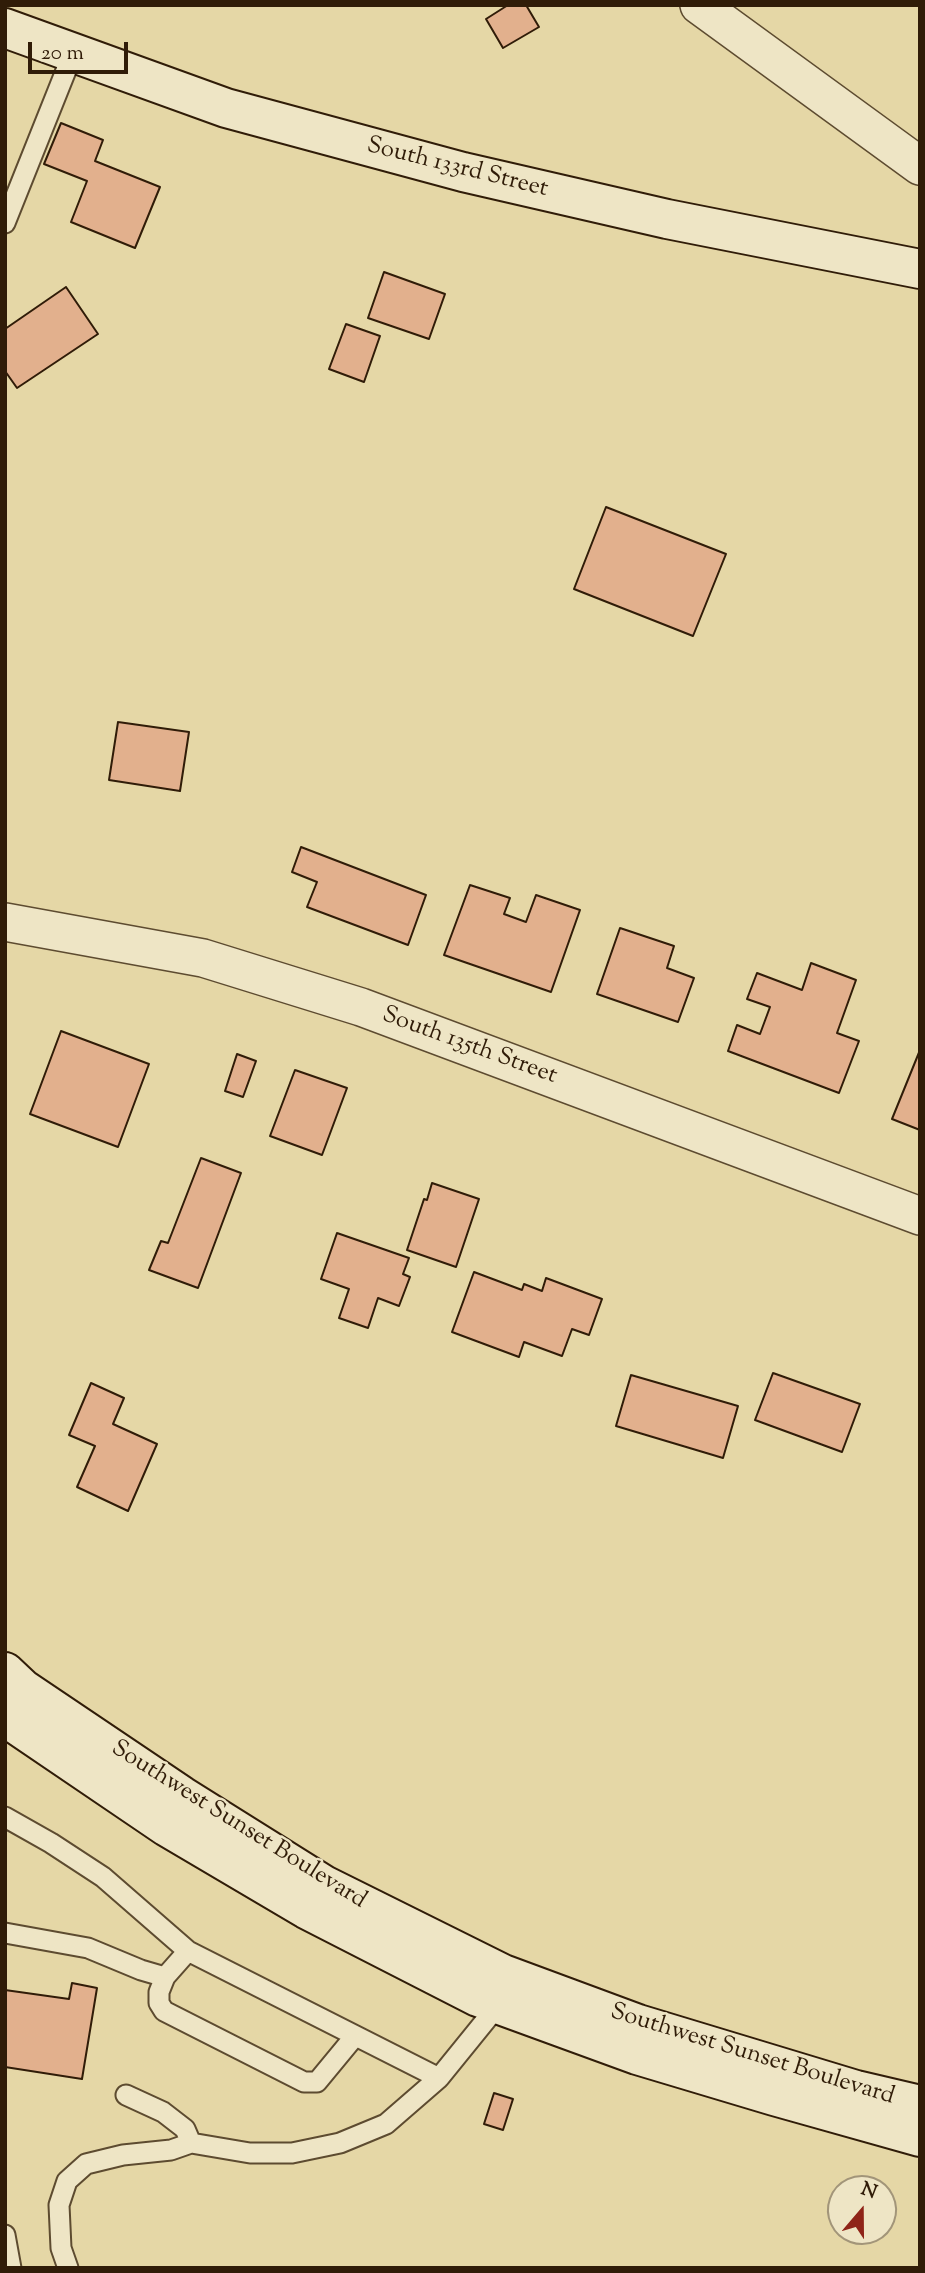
<!DOCTYPE html>
<style>
body{margin:0}
#map{position:relative;width:925px;height:2273px;overflow:hidden;background:#e5d7a6;font-family:"Sorts Mill Goudy",serif}
canvas{display:block}
.frame{position:absolute;inset:0;border:7px solid #301c08;pointer-events:none}
.north{position:absolute;left:827px;top:2175px;width:70px;height:70px;box-sizing:border-box;background:#eee5c5;border:2px solid #a29579;border-radius:50%;rotate:20deg;font-size:19px;font-weight:700;line-height:28px;text-align:center;color:#301c08}
.north::after{content:'';display:block;margin:auto;width:24px;height:32px;background:#8f2418;clip-path:polygon(50% 0,100% 100%,50% 72%,0 100%)}
.scale{position:absolute;left:28px;top:42px;width:100px;height:32px;box-sizing:border-box;border:4px solid #301c08;border-top:0;padding-left:9px;font-size:21px;line-height:24px;white-space:nowrap;color:#301c08;-webkit-text-stroke:5px #eee5c5;paint-order:stroke}
</style>
<div id="map">
<canvas width="925" height="2273"></canvas>
<div class="frame"></div>
<div class="north">N</div>
<div class="scale">20 m</div>
</div>
<script>
const ctx = document.querySelector('canvas').getContext('2d');
ctx.lineJoin = 'round';
function fillPath(path, color) { ctx.fillStyle = color; ctx.fill(path, 'evenodd'); }
const poly = rows => new Path2D(rows.map(r => 'M' + r).join(''));
function strokePath(path, color, width, dash) { ctx.strokeStyle = color; ctx.lineWidth = width; ctx.lineCap = dash ? 'butt' : 'round'; ctx.setLineDash(dash || []); ctx.stroke(path); }
function label(font, color, halo, rows, align = 'center') {
  ctx.font = font + ' "Sorts Mill Goudy",serif'; ctx.lineWidth = 5; ctx.setLineDash([]); ctx.textBaseline = 'middle'; ctx.strokeStyle = halo; ctx.fillStyle = color; for (const [text, x, y, turn = 0] of rows) {
    ctx.save(); ctx.translate(x, y); ctx.rotate((+turn || 0) * Math.PI / 180); ctx.textAlign = isNaN(turn) ? turn : align; if (halo) ctx.strokeText(text, 0, 0); ctx.fillText(text, 0, 0); ctx.restore();
  }
}
const building = poly([
 [508,5,526,5,539,27,503,48,486,19,508,5],
 [61,123,103,140,95,161,160,187,135,248,71,222,87,181,44,164,61,123],
 [384,272,445,294,429,339,368,318,384,272],
 [66,287,98,334,17,388,5,371,5,329,66,287],
 [346,324,380,336,364,382,329,369,346,324],
 [606,507,726,554,693,636,574,589,606,507],
 [118,722,189,732,180,791,109,780,118,722],
 [301,847,426,895,408,945,307,907,317,882,292,872,301,847],
 [470,885,510,898,504,914,526,922,536,895,580,910,551,992,444,955,470,885],
 [620,928,674,946,667,968,694,978,678,1022,597,994,620,928],
 [811,963,856,980,837,1033,859,1041,839,1093,728,1051,737,1025,760,1034,770,1007,747,999,757,973,802,990,811,963],
 [61,1031,149,1064,118,1147,30,1114,61,1031],
 [920,1050,920,1130,892,1119,920,1050],
 [237,1054,256,1061,243,1097,225,1091,237,1054],
 [295,1070,347,1088,322,1155,270,1136,295,1070],
 [201,1158,241,1173,198,1288,149,1270,161,1241,168,1243,201,1158],
 [432,1183,479,1199,456,1267,407,1250,424,1199,427,1200,432,1183],
 [337,1233,409,1258,403,1274,410,1277,399,1306,378,1298,368,1328,339,1318,349,1289,321,1279,337,1233],
 [474,1272,522,1290,524,1284,542,1291,546,1278,602,1299,589,1335,572,1329,562,1356,524,1342,519,1357,452,1332,474,1272],
 [773,1373,860,1404,842,1452,755,1420,773,1373],
 [631,1375,738,1406,723,1458,616,1426,631,1375],
 [91,1383,124,1398,113,1424,157,1444,128,1511,77,1487,95,1446,69,1435,91,1383],
 [72,1983,97,1988,82,2079,5,2067,5,1990,69,1999,72,1983],
 [494,2093,513,2099,503,2130,484,2124,494,2093]
]);
fillPath(building, '#e2b08d');
strokePath(building, '#301c08', 2);
const lane = poly([
 [5,223,73,53],
 [5,1817,51,1843,103,1877,188,1951,439,2078,499,2004],
 [5,1933,88,1948,141,1970,165,1977,188,1951],
 [165,1977,159,1992,159,2003,164,2011,304,2082,317,2082,355,2036],
 [191,2143,250,2153,292,2153,340,2143,386,2124,439,2078],
 [5,2235,11,2268],
 [68,2268,61,2248,59,2205,67,2181,86,2164,123,2155,171,2150,191,2143,185,2129,163,2112,126,2095]
]);
const street = poly([
 [699,5,920,166],
 [5,922,203,958,361,1007,920,1216]
]);
const secondary = poly([
 [5,28,226,108,463,172,667,219,920,269],
 [5,1672,23,1689,182,1796,324,1885,503,1974,638,2024,856,2090,920,2105],
 [5,1717,167,1827,306,1909,478,1997,637,2055,774,2096,920,2137]
]);
strokePath(lane, '#5d4b30', 23);
strokePath(street, '#5d4b30', 40);
strokePath(secondary, '#301c08', 42);
strokePath(lane, '#eee5c5', 19);
strokePath(street, '#eee5c5', 37);
strokePath(secondary, '#eee5c5', 38);
label('24px', '#301c08', '#eee5c5', [
 ["South 133rd Street",457,169,14],
 ["South 135th Street",469,1047,20],
 ["Southwest Sunset Boulevard",238,1826,32],
 ["Southwest Sunset Boulevard",752,2056,17]
]);
</script>
